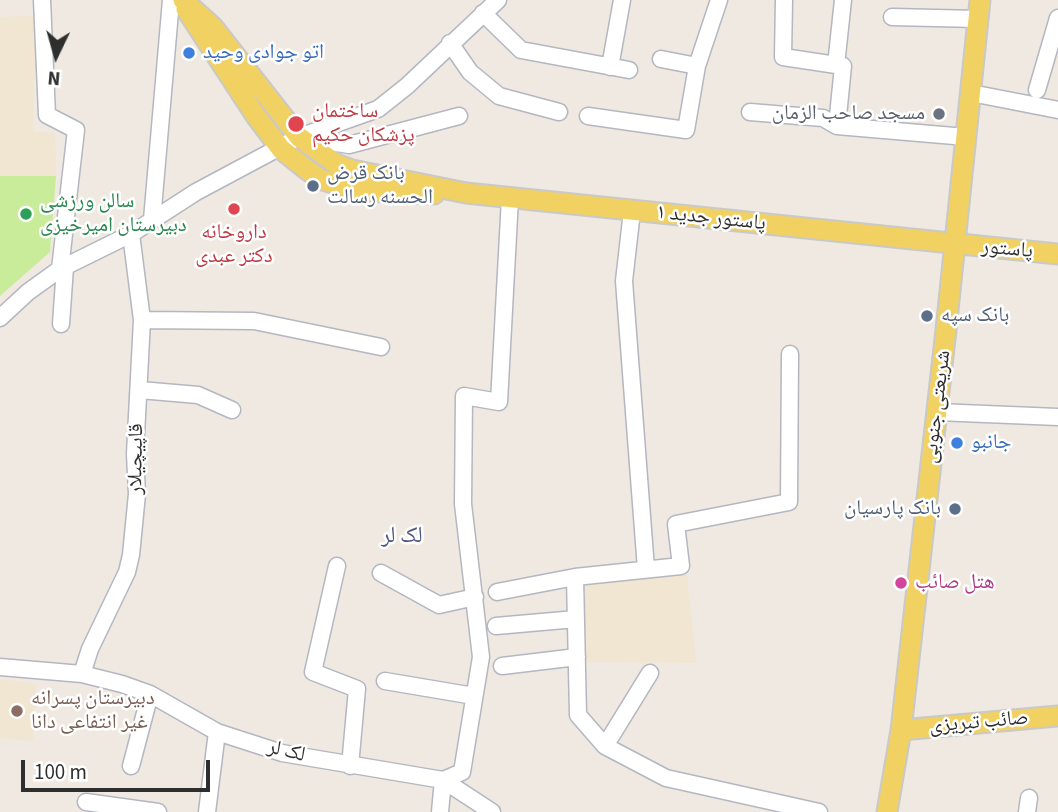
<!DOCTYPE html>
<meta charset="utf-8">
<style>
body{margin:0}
#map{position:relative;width:1058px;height:812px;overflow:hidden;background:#efe9e1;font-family:"Source Sans 3",sans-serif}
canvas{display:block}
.north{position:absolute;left:21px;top:21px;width:70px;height:70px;-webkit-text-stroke:5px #fff;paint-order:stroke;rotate:185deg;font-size:19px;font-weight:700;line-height:28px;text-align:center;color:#2e2e2e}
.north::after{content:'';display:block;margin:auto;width:24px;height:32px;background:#2e2e2e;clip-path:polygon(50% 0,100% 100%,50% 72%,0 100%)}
.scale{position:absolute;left:21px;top:760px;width:189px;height:32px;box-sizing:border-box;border:4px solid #2e2e2e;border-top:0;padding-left:9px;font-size:21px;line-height:24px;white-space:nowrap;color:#2e2e2e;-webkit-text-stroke:5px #fff;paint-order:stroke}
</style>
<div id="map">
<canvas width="1058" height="812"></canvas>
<div class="north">N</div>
<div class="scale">100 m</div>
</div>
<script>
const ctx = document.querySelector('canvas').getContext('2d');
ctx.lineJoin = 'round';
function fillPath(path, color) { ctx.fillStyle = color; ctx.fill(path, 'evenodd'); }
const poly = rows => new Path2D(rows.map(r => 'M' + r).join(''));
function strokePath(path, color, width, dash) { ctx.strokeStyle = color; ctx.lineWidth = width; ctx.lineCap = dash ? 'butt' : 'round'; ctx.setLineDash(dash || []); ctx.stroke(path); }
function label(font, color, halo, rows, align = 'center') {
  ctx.font = font + ' "Source Sans 3","Noto Naskh Arabic",sans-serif'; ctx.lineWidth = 5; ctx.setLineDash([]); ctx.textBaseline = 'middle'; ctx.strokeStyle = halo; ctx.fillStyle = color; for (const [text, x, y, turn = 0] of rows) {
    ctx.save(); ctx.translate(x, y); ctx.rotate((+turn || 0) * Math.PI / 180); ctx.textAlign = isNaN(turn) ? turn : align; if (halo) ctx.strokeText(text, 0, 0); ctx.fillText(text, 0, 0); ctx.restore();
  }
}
fillPath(poly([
 [36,16,33,132,55,133,56,176,0,176,0,17],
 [687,575,696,663,584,662,580,582],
 [0,679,36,684,33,741,0,738]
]), '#f0e6d1');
fillPath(poly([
 [0,176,56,176,50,252,0,296]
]), '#c9ec9a');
const minor = poly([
 [42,0,47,115,76,130,60,269],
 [784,0,783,57,843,66,837,126],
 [483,13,521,50,629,70],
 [892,17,978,19],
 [450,43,470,72,499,96,559,112],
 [661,59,697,66],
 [836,65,843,0],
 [610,67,622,0],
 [1037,90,1058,18],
 [971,93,1058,110],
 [750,112,823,118,837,126,966,137],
 [588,116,686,130,697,66,719,0],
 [301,137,349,145,459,116],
 [632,211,624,281,646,569],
 [152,220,171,0],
 [0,318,28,292,60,269,131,234,196,192,299,137,378,109,407,86,498,0],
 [142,320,254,321,381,347],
 [61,324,65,267],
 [140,390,198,395,232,410],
 [937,412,1058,417],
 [337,566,313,672,357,689,350,766],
 [381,573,439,605,475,597],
 [497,592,575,577],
 [496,626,576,619],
 [502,666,577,657],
 [0,667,82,674,122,684,150,694,217,732,282,753,443,780,492,812],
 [650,673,605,746,666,778,819,812],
 [82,674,90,649,127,572,131,555,137,494,135,454,142,320,131,234],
 [385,681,474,696],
 [605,746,578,715,575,577,681,566,676,524,789,502,790,354],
 [131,766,150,694],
 [86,802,158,812],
 [207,812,217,732],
 [440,812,443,780,462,772,481,657,463,504,464,396,499,402,510,198],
 [1027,812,1029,798]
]);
const major = poly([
 [183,0,213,27,299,137,336,164,352,170,466,193,1058,254],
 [186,9,256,116,281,149,306,169,322,180,363,191,434,194],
 [901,730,1058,716],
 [887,812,901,730,946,330,980,0]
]);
strokePath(minor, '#b4b7c1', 19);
strokePath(major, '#c9c9c9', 23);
strokePath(minor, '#fff', 16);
strokePath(major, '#f2d163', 19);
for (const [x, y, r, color] of [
 [189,53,7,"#3f7fe0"],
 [939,114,7,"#6b7280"],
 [296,124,9,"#e0444e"],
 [313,186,7,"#5c6f8a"],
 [234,209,7,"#e0444e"],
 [26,214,7,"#2e9e5b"],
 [927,316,7,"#5c6f8a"],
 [957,443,7,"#3f7fe0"],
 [955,509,7,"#5c6f8a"],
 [901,583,7,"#d1479c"],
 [17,711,7,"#8d6e63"]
]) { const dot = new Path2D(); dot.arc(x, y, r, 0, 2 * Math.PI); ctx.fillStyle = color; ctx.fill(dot); strokePath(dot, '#fff', 2.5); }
label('21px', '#366cbe', '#fff', [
 ["اتو جوادی وحید",203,53],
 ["جانبو",971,443]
], 'left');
label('21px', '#be3a42', '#fff', [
 ["ساختمان",312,112],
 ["پزشکان حکیم",312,136],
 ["داروخانه",234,233,"center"],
 ["دکتر عبدی",234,257,"center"]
], 'left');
label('21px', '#5b616d', '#fff', [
 ["مسجد صاحب الزمان",925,114]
], 'right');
label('21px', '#4e5e75', '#fff', [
 ["بانک قرض",327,174],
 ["الحسنه رسالت",327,198],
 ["بانک سپه",941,316],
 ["بانک پارسیان",941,509,"right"]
], 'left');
label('21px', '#27864d', '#fff', [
 ["سالن ورزشی",40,202],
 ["دبیرستان امیرخیزی",40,226]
], 'left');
label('21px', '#2e2e2e', '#fff', [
 ["پاستور جدید ۱",711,219,6],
 ["پاستور",1007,250,5],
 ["شریعتی جنوبی",938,407,-83],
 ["قاپیچیلار",137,459,-89],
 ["صائب تبریزی",979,723,-5],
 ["لک لر",286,752,14]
]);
label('21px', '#b23c85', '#fff', [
 ["هتل صائب",915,583]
], 'left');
label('21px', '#785e54', '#fff', [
 ["دبیرستان پسرانه",31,699],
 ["غیر انتفاعی دانا",31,723]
], 'left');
label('23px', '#4d5680', '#fff', [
 ["لک لر",402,537]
]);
</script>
